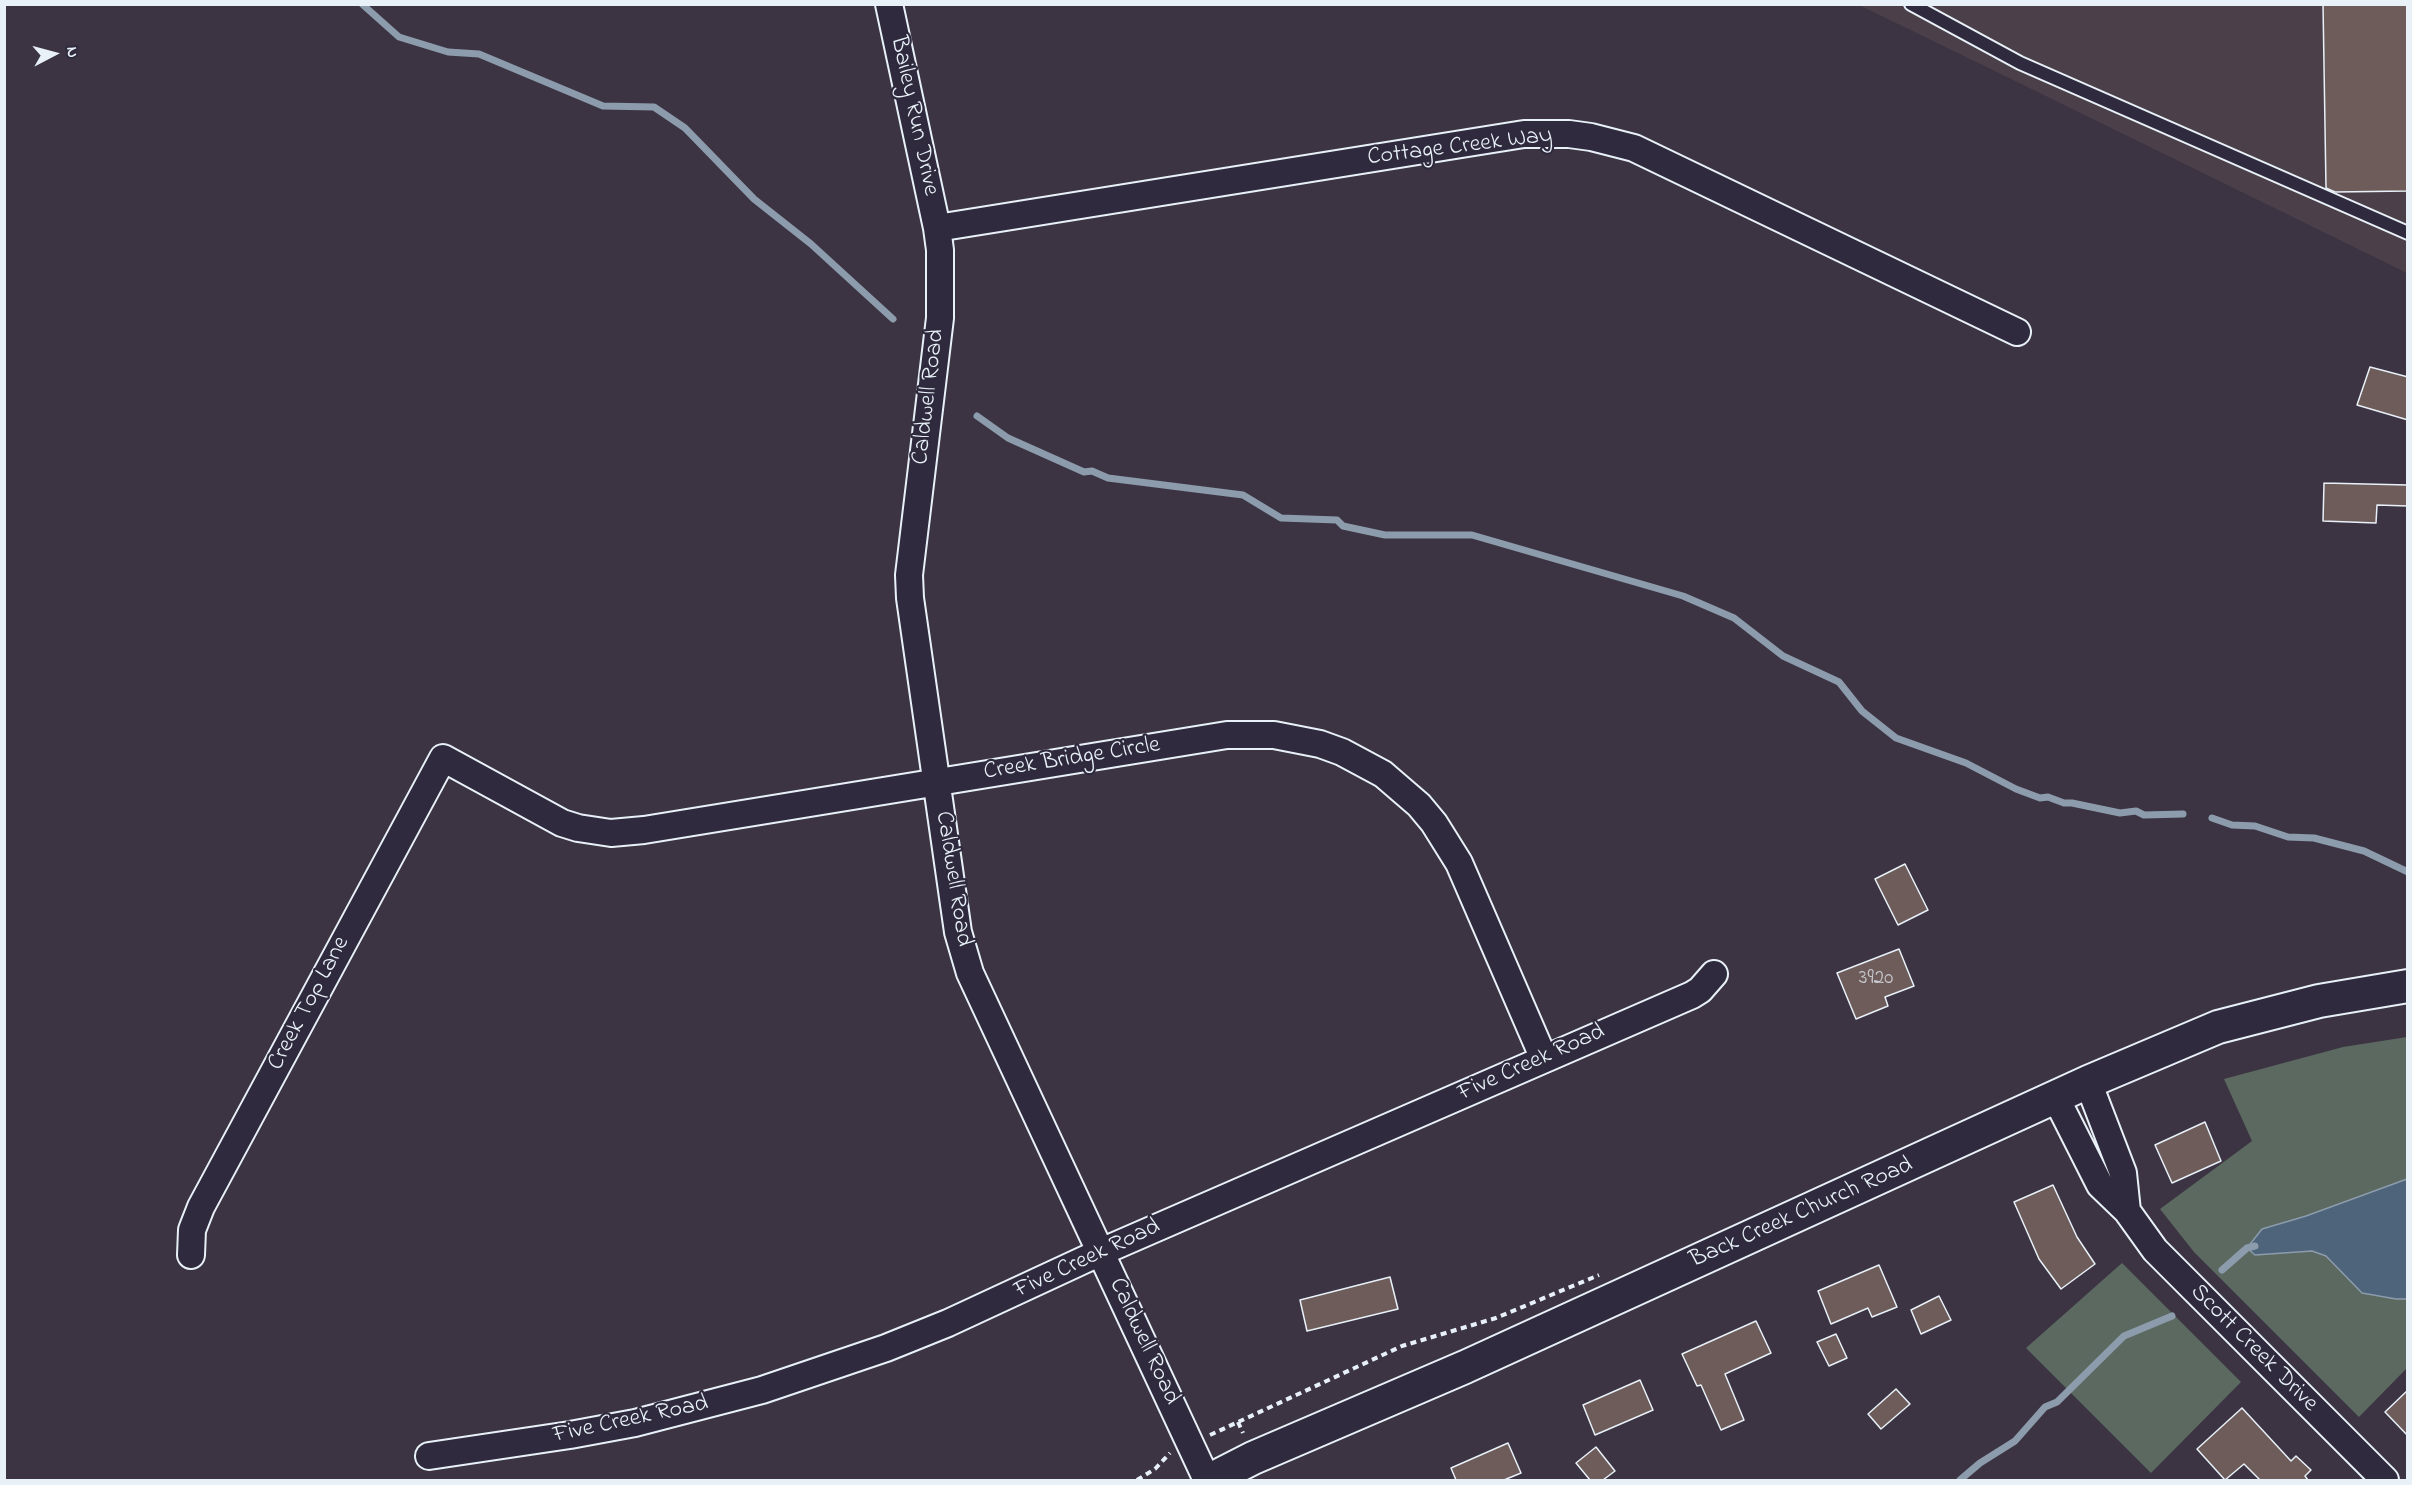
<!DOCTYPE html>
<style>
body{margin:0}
#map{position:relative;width:2412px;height:1485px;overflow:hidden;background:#3c3443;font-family:"Indie Flower",sans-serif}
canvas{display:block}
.frame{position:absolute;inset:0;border:6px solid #e8f1f8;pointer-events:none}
.north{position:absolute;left:24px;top:24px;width:60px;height:60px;-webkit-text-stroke:4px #2f2a3d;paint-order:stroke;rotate:84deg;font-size:16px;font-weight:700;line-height:24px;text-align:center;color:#e8f1f8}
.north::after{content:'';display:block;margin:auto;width:21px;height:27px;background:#e8f1f8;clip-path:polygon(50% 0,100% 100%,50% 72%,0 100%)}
</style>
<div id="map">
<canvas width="2412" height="1485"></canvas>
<div class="frame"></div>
<div class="north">N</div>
</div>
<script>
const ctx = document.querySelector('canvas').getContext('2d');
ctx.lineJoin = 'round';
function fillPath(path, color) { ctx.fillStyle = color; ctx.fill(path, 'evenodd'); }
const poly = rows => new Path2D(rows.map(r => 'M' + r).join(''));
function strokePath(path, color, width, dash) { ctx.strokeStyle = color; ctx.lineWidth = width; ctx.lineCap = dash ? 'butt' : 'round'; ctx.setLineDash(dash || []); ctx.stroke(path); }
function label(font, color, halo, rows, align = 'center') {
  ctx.font = font + ' "Indie Flower",sans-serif'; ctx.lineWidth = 4.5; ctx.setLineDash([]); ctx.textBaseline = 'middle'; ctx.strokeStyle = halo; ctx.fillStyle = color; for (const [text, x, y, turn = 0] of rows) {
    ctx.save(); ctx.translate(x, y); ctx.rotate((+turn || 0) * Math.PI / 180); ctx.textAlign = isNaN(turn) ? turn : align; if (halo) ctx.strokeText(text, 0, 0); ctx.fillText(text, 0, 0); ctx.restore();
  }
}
fillPath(poly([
 [1859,5,2407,5,2407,273,2001,74]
]), '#4b404a');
fillPath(poly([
 [2407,1037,2407,1368,2359,1417,2194,1252,2160,1209,2252,1141,2224,1079,2343,1047],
 [2122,1263,2241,1382,2151,1473,2026,1348]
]), '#5b6960');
const water = poly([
 [2407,1179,2407,1299,2396,1299,2362,1293,2326,1256,2312,1251,2255,1255,2247,1248,2262,1229,2306,1216,2407,1179]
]);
fillPath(water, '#4e647a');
strokePath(water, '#8c9cac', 1.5);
strokePath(poly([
 [362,4,399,37,448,52,479,54,603,106,654,107,685,128,754,199,811,244,893,319],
 [977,416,1008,438,1084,472,1092,471,1108,478,1243,495,1281,518,1337,520,1343,526,1385,535,1472,535,1683,596,1734,618,1783,656,1839,682,1862,711,1896,738,1966,763,2016,789,2040,798,2048,797,2064,803,2072,803,2120,813,2136,811,2144,815,2183,814],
 [2212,818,2232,825,2255,826,2288,837,2314,838,2364,851,2408,872],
 [2222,1270,2247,1248,2255,1246],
 [1960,1480,1980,1463,2015,1441,2045,1407,2057,1402,2124,1336,2172,1316]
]), '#8c9cac', 7);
const building = poly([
 [2323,4,2408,4,2408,191,2335,192,2326,188,2323,4],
 [2370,367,2408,377,2408,420,2357,405,2370,367],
 [2324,483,2408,485,2408,506,2377,505,2376,523,2323,521,2324,483],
 [1905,864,1928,910,1898,925,1875,879,1905,864],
 [1899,949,1914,986,1885,997,1888,1006,1856,1019,1837,973,1899,949],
 [2205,1122,2221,1161,2172,1183,2155,1145,2205,1122],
 [2053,1185,2077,1237,2095,1264,2061,1289,2039,1259,2014,1202,2053,1185],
 [1879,1265,1897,1307,1872,1317,1868,1308,1831,1324,1818,1291,1879,1265],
 [1390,1277,1398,1309,1307,1331,1300,1300,1390,1277],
 [1939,1296,1951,1320,1921,1334,1911,1310,1939,1296],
 [1756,1321,1771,1353,1725,1374,1744,1420,1721,1430,1701,1385,1697,1386,1682,1354,1756,1321],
 [1836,1334,1847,1358,1829,1366,1817,1342,1836,1334],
 [1640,1380,1653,1410,1595,1435,1583,1405,1640,1380],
 [1896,1389,1910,1404,1881,1429,1868,1414,1896,1389],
 [2408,1390,2408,1436,2385,1412,2408,1390],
 [2242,1408,2291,1461,2296,1456,2311,1470,2305,1476,2308,1480,2260,1480,2244,1464,2225,1480,2197,1449,2242,1408],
 [1508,1443,1521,1473,1504,1480,1456,1480,1451,1468,1508,1443],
 [1596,1447,1615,1471,1603,1480,1590,1480,1576,1463,1596,1447]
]);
fillPath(building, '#6e5c5b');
strokePath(building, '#e8f1f8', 1.5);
const service = poly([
 [1911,4,2020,63,2408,233]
]);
const minor = poly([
 [889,4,937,228,940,250,940,318,909,575,910,598,958,932,970,973,1207,1480],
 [937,228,1524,134,1569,134,1591,137,1634,148,2017,332],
 [2088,1082,2123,1173,2127,1211],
 [2056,1098,2100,1185,2127,1211,2155,1250,2385,1480],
 [191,1255,192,1230,201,1207,443,758,562,823,578,828,611,833,644,830,1227,735,1274,735,1320,744,1342,752,1383,774,1419,805,1434,823,1459,863,1544,1059],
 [429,1456,570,1435,635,1423,762,1390,886,1348,948,1323,1101,1252,1692,995,1700,990,1714,974]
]);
const tertiary = poly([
 [1210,1480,1253,1458,1465,1367,2088,1082,2218,1027,2319,1001,2408,986]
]);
strokePath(service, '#e8f1f8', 16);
strokePath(minor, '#e8f1f8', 30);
strokePath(tertiary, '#e8f1f8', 36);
strokePath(poly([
 [1238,1422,1243,1433],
 [1210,1435,1402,1346,1496,1318,1599,1275],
 [1137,1480,1155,1469,1170,1453]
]), '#e8f1f8', 4, [6, 4.5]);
strokePath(service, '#2f2a3d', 12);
strokePath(minor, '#2f2a3d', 26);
strokePath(tertiary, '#2f2a3d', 32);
label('21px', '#caccd1', null, [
 ["3920",1876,980]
]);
label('24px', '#e8f1f8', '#2f2a3d', [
 ["Bailey Run Drive",913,116,78],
 ["Cottage Creek Way",1460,148,-7],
 ["Caldwell Road",930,397,-83],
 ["Creek Bridge Circle",1072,760,-9],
 ["Caldwell Road",952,879,81],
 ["Creek Top Lane",310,1004,-62],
 ["Five Creek Road",1532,1064,-24],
 ["Back Creek Church Road",1802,1214,-24],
 ["Five Creek Road",1088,1260,-25],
 ["Caldwell Road",1143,1342,65],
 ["Scott Creek Drive",2253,1349,45],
 ["Five Creek Road",631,1421,-12]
]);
</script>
